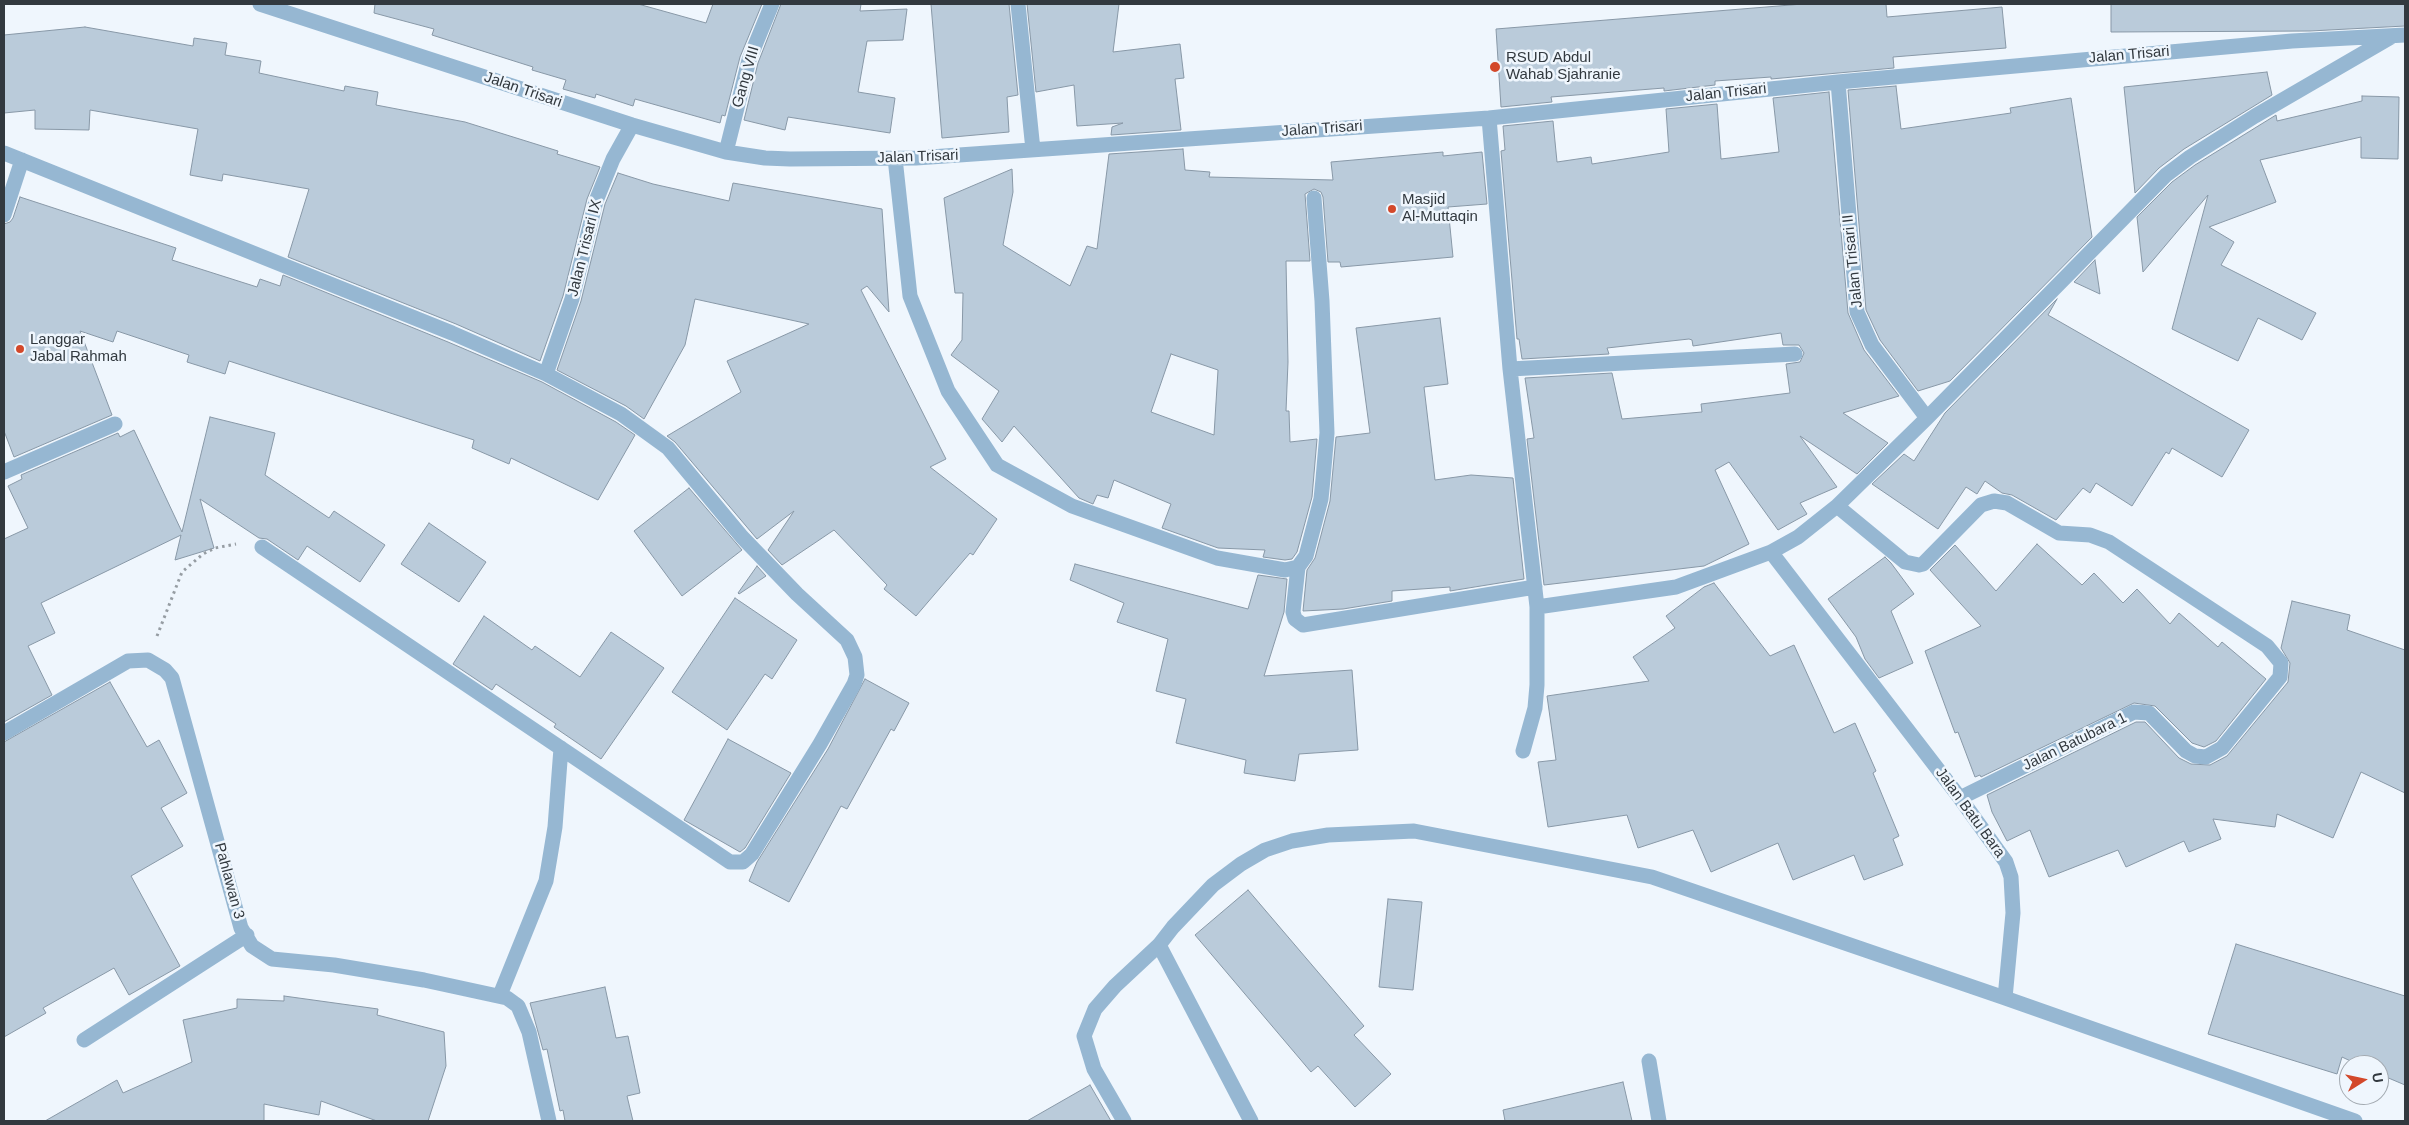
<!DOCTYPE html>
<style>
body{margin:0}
#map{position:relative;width:2409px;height:1125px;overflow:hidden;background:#eff6fd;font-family:Arial,sans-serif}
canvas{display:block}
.frame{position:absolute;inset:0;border:5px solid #32393f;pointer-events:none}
.north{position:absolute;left:2339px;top:1055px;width:50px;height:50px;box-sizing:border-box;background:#eff6fd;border:1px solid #a3aab1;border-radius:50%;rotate:80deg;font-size:14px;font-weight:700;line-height:20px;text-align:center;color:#32393f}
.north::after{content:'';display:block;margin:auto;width:18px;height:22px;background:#d3482a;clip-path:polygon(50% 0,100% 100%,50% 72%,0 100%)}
</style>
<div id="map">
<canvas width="2409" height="1125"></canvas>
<div class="frame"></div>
<div class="north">U</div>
</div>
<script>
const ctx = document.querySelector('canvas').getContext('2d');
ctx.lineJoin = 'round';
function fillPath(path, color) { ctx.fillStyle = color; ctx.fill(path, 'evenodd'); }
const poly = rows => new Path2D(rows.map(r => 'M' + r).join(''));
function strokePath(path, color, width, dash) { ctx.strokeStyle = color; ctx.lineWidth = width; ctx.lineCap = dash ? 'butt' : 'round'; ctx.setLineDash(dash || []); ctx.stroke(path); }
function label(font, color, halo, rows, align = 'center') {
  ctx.font = font + ' Arial,sans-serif'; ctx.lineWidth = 5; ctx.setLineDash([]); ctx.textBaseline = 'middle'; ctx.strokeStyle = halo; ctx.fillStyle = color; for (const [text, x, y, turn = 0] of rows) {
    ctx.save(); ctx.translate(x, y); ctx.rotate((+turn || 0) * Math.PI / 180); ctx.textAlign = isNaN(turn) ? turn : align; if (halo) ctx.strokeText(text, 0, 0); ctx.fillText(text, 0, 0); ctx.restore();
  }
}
const building = poly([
 [375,4,638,4,706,23,713,4,762,4,740,57,725,116,722,115,720,123,635,99,633,106,596,94,595,98,563,89,566,80,532,70,533,67,432,35,434,29,374,13,375,4],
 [781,4,861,4,860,11,907,9,903,40,867,41,858,92,895,98,890,133,788,117,785,130,744,120,758,63,781,4],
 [931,4,1009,4,1018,95,1007,97,1009,132,942,138,931,4],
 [1027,4,1119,4,1113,52,1180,44,1184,78,1175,79,1181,130,1111,135,1112,127,1123,123,1077,126,1074,85,1036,92,1027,4],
 [1803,4,1886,4,1887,17,2002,7,2006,48,1893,57,1894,68,1771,79,1771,77,1715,81,1715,85,1664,91,1664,88,1551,97,1552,102,1501,107,1496,29,1803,4],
 [2111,4,2405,4,2405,26,2310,31,2111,32,2111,4],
 [85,27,193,46,194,38,227,43,225,55,261,61,259,73,344,91,345,86,378,92,376,105,465,122,558,151,557,154,600,167,587,199,563,296,540,361,456,324,288,257,309,189,223,174,222,181,190,175,198,129,90,110,89,130,35,129,35,110,4,113,4,35,85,27],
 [2267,72,2272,95,2184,149,2159,168,2135,193,2124,87,2267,72],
 [1896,86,1901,129,2011,113,2010,108,2071,98,2092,237,1950,381,1918,391,1880,340,1866,310,1848,90,1896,86],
 [1829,92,1848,313,1864,350,1899,396,1843,413,1888,443,1857,474,1800,436,1837,487,1800,503,1807,514,1778,530,1729,462,1715,470,1749,544,1704,566,1544,585,1527,439,1534,438,1525,378,1612,373,1622,419,1702,412,1701,404,1790,393,1786,364,1800,362,1804,353,1799,345,1783,345,1781,333,1693,346,1692,340,1689,339,1607,348,1609,354,1522,359,1519,339,1517,339,1501,151,1505,150,1503,126,1553,121,1557,162,1591,157,1592,164,1669,152,1666,109,1717,104,1721,159,1779,152,1773,98,1829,92],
 [2362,96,2399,97,2398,159,2361,158,2361,137,2260,160,2276,202,2209,227,2234,242,2221,265,2316,313,2302,340,2258,318,2238,361,2172,329,2208,195,2143,272,2137,217,2172,182,2195,165,2276,115,2277,121,2362,101,2362,96],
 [1183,149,1185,170,1210,172,1209,177,1333,180,1331,162,1443,152,1443,156,1482,152,1487,204,1448,207,1453,257,1341,267,1340,262,1328,262,1323,197,1321,192,1314,189,1305,194,1310,261,1286,261,1288,362,1286,411,1289,411,1290,442,1317,439,1312,497,1297,552,1292,559,1285,560,1263,557,1265,550,1218,548,1162,528,1171,504,1114,480,1108,498,1097,495,1093,504,1079,498,1014,426,1002,442,982,419,999,391,951,355,962,340,963,293,955,293,944,198,1012,169,1013,192,1003,245,1070,286,1087,246,1097,249,1109,154,1183,149],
 [1171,354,1218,370,1214,435,1151,412,1171,354],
 [618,173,653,184,729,201,733,183,882,209,889,312,867,286,861,290,946,459,930,467,997,519,973,555,970,553,916,616,884,589,887,585,834,530,782,565,768,550,794,511,757,539,675,442,667,436,741,392,727,361,809,324,695,299,685,345,644,419,626,406,557,370,581,301,605,204,618,173],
 [20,197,176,248,172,260,257,287,260,279,280,286,283,275,448,342,542,382,616,422,635,435,598,500,511,458,509,464,472,448,474,440,356,402,229,361,225,374,187,362,189,355,117,331,113,342,80,331,112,415,14,457,4,431,4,224,10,222,13,218,20,197],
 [2095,260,2100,294,2074,282,2095,260],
 [2057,299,2048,315,2249,430,2222,477,2172,448,2169,454,2166,452,2132,506,2096,483,2090,493,2083,488,2056,520,2012,495,2002,493,1985,481,1977,494,1966,487,1938,529,1872,484,1904,454,1914,461,1945,413,2057,299],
 [1440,318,1448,384,1424,387,1435,480,1471,475,1513,478,1524,579,1450,591,1450,587,1392,591,1392,601,1343,609,1303,611,1307,570,1315,558,1330,501,1336,437,1370,433,1356,328,1440,318],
 [210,417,275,433,265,475,329,518,334,511,385,545,360,582,307,546,298,560,267,539,259,538,200,499,214,548,175,560,181,535,41,603,55,633,28,646,52,695,4,722,4,539,28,528,8,486,22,479,21,475,118,433,120,437,134,430,182,532,210,417],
 [689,488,742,550,682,596,634,531,689,488],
 [429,523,486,562,459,602,401,564,429,523],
 [2037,544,2082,585,2094,573,2123,603,2137,589,2170,624,2179,613,2218,647,2222,642,2266,679,2216,741,2204,747,2192,743,2155,706,2134,703,1981,777,1980,775,1975,777,1958,732,1955,733,1925,651,1981,626,1930,570,1955,545,1996,591,2037,544],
 [1885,557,1891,563,1914,594,1891,611,1913,663,1879,678,1865,659,1856,637,1828,599,1885,557],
 [1075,564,1248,609,1258,575,1287,579,1284,612,1264,676,1352,670,1358,750,1299,754,1295,781,1244,773,1246,760,1176,743,1186,699,1156,691,1168,639,1117,622,1124,603,1070,580,1075,564],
 [757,566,766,576,739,594,738,593,757,566],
 [1714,583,1770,656,1794,645,1834,733,1855,723,1876,771,1873,773,1899,836,1893,839,1903,865,1864,880,1854,855,1793,880,1778,843,1711,872,1693,830,1638,848,1627,815,1548,827,1538,762,1556,760,1547,696,1649,681,1633,657,1675,628,1666,616,1704,587,1714,583],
 [735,598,797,640,772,679,765,674,727,730,672,692,735,598],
 [2292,601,2350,615,2347,630,2405,650,2405,793,2361,772,2333,838,2277,814,2275,827,2213,819,2221,839,2189,852,2184,841,2126,867,2118,850,2049,877,2030,830,2007,841,1992,812,1987,795,2136,722,2145,722,2179,758,2191,764,2210,765,2227,756,2288,682,2290,663,2281,648,2292,601],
 [484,616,532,650,535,646,580,677,611,632,664,668,601,759,554,727,556,724,496,684,492,690,453,664,484,616],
 [865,679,909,703,894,731,891,729,847,809,841,806,789,902,749,881,757,862,828,749,865,679],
 [110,682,147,747,159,740,187,793,161,808,183,846,131,876,180,966,129,995,114,968,43,1008,46,1013,4,1037,4,742,110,682],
 [728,739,791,773,745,848,740,852,684,820,728,739],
 [1248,890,1364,1026,1354,1035,1391,1074,1355,1107,1318,1066,1311,1072,1195,935,1248,890],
 [1388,899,1422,902,1413,990,1379,987,1388,899],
 [2236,944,2405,996,2405,1085,2379,1074,2379,1065,2359,1065,2342,1057,2337,1074,2208,1034,2236,944],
 [605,987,616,1038,628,1036,640,1093,627,1096,633,1121,565,1121,563,1110,560,1111,547,1049,543,1050,530,1003,605,987],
 [284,996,378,1009,377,1015,444,1032,446,1066,428,1121,377,1121,321,1101,319,1115,264,1104,264,1121,45,1121,117,1080,123,1093,192,1062,183,1020,237,1008,237,999,284,1001,284,996],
 [1623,1082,1632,1121,1505,1121,1503,1110,1623,1082],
 [1090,1085,1111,1121,1027,1121,1090,1085]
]);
fillPath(building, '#bacbda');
strokePath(building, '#8898a7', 1);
strokePath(poly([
 [157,636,182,572,203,554,215,548,236,544]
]), '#969da3', 3, [2.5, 4]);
strokePath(poly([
 [260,4,632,125,726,152,765,158,790,159,916,158,1489,118,1838,82,2292,41,2405,35],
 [1018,4,1033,150],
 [1838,82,1857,312,1872,345,1927,418],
 [1489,118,1510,369,1537,607,1537,685,1535,708,1523,751],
 [726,152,749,60,772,4],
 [4,153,452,333,546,374,621,414,668,448,742,537,797,594,847,640,855,657,857,675,854,684,820,744,752,854,743,862,730,862,262,547],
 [895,158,910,296,948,391,997,465,1072,506,1217,558,1285,570,1298,567,1306,556,1321,499,1323,479,1327,433,1322,301,1314,198],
 [4,215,22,160],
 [1510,369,1795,354],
 [546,374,572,299,596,201,613,159,632,125],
 [4,472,115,424],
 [1837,506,1905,562,1919,565,1923,564,1981,505,1994,501,2007,503,2059,533,2090,535,2109,542,2267,646,2281,663,2280,677,2222,748,2206,757,2195,756,2186,751,2149,713,2134,712,1960,798],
 [1771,552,1960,798,2006,862,2011,877,2013,913,2005,998,2355,1121],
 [1298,567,1293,612,1295,619,1303,625,1535,587],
 [1537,607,1676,587,1771,552,1798,537,1837,506,1927,418,2166,175,2190,157,2255,116,2391,37],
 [4,733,128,661,148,660,165,670,172,678,241,928,252,946,272,959,334,965,424,980,507,998,518,1006,529,1032,549,1121],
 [1159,945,1251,1121],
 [500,995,546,881,555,827,561,748],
 [84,1040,247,935],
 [1649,1061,1659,1121],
 [1124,1121,1094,1069,1084,1036,1095,1009,1115,986,1159,945,1173,927,1213,885,1241,864,1265,850,1292,841,1328,835,1414,831,1652,877,2005,998]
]), '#96b7d2', 15);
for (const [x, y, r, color] of [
 [1495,67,6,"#d3482a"],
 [1392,209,5,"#d3482a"],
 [20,349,5,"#d3482a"]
]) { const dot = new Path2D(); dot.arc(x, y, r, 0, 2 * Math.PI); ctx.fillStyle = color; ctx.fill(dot); strokePath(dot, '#eff6fd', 2); }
label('15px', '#32393f', '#eff6fd', [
 ["Jalan Trisari",2129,55,-5],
 ["Gang VIII",746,77,-74],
 ["Jalan Trisari",523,90,19],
 ["Jalan Trisari",1726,93,-6],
 ["Jalan Trisari",1322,129,-4],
 ["Jalan Trisari",918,157,-2],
 ["Jalan Trisari IX",585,248,-76],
 ["Jalan Trisari II",1853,261,-96],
 ["Jalan Batubara 1",2075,742,-26],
 ["Jalan Batu Bara",1970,813,54],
 ["Pahlawan 3",229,881,75]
]);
label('15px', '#32393f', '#eff6fd', [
 ["RSUD Abdul",1506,58],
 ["Wahab Sjahranie",1506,75],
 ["Masjid",1402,200],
 ["Al-Muttaqin",1402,217],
 ["Langgar",30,340],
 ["Jabal Rahmah",30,357]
], 'left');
</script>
